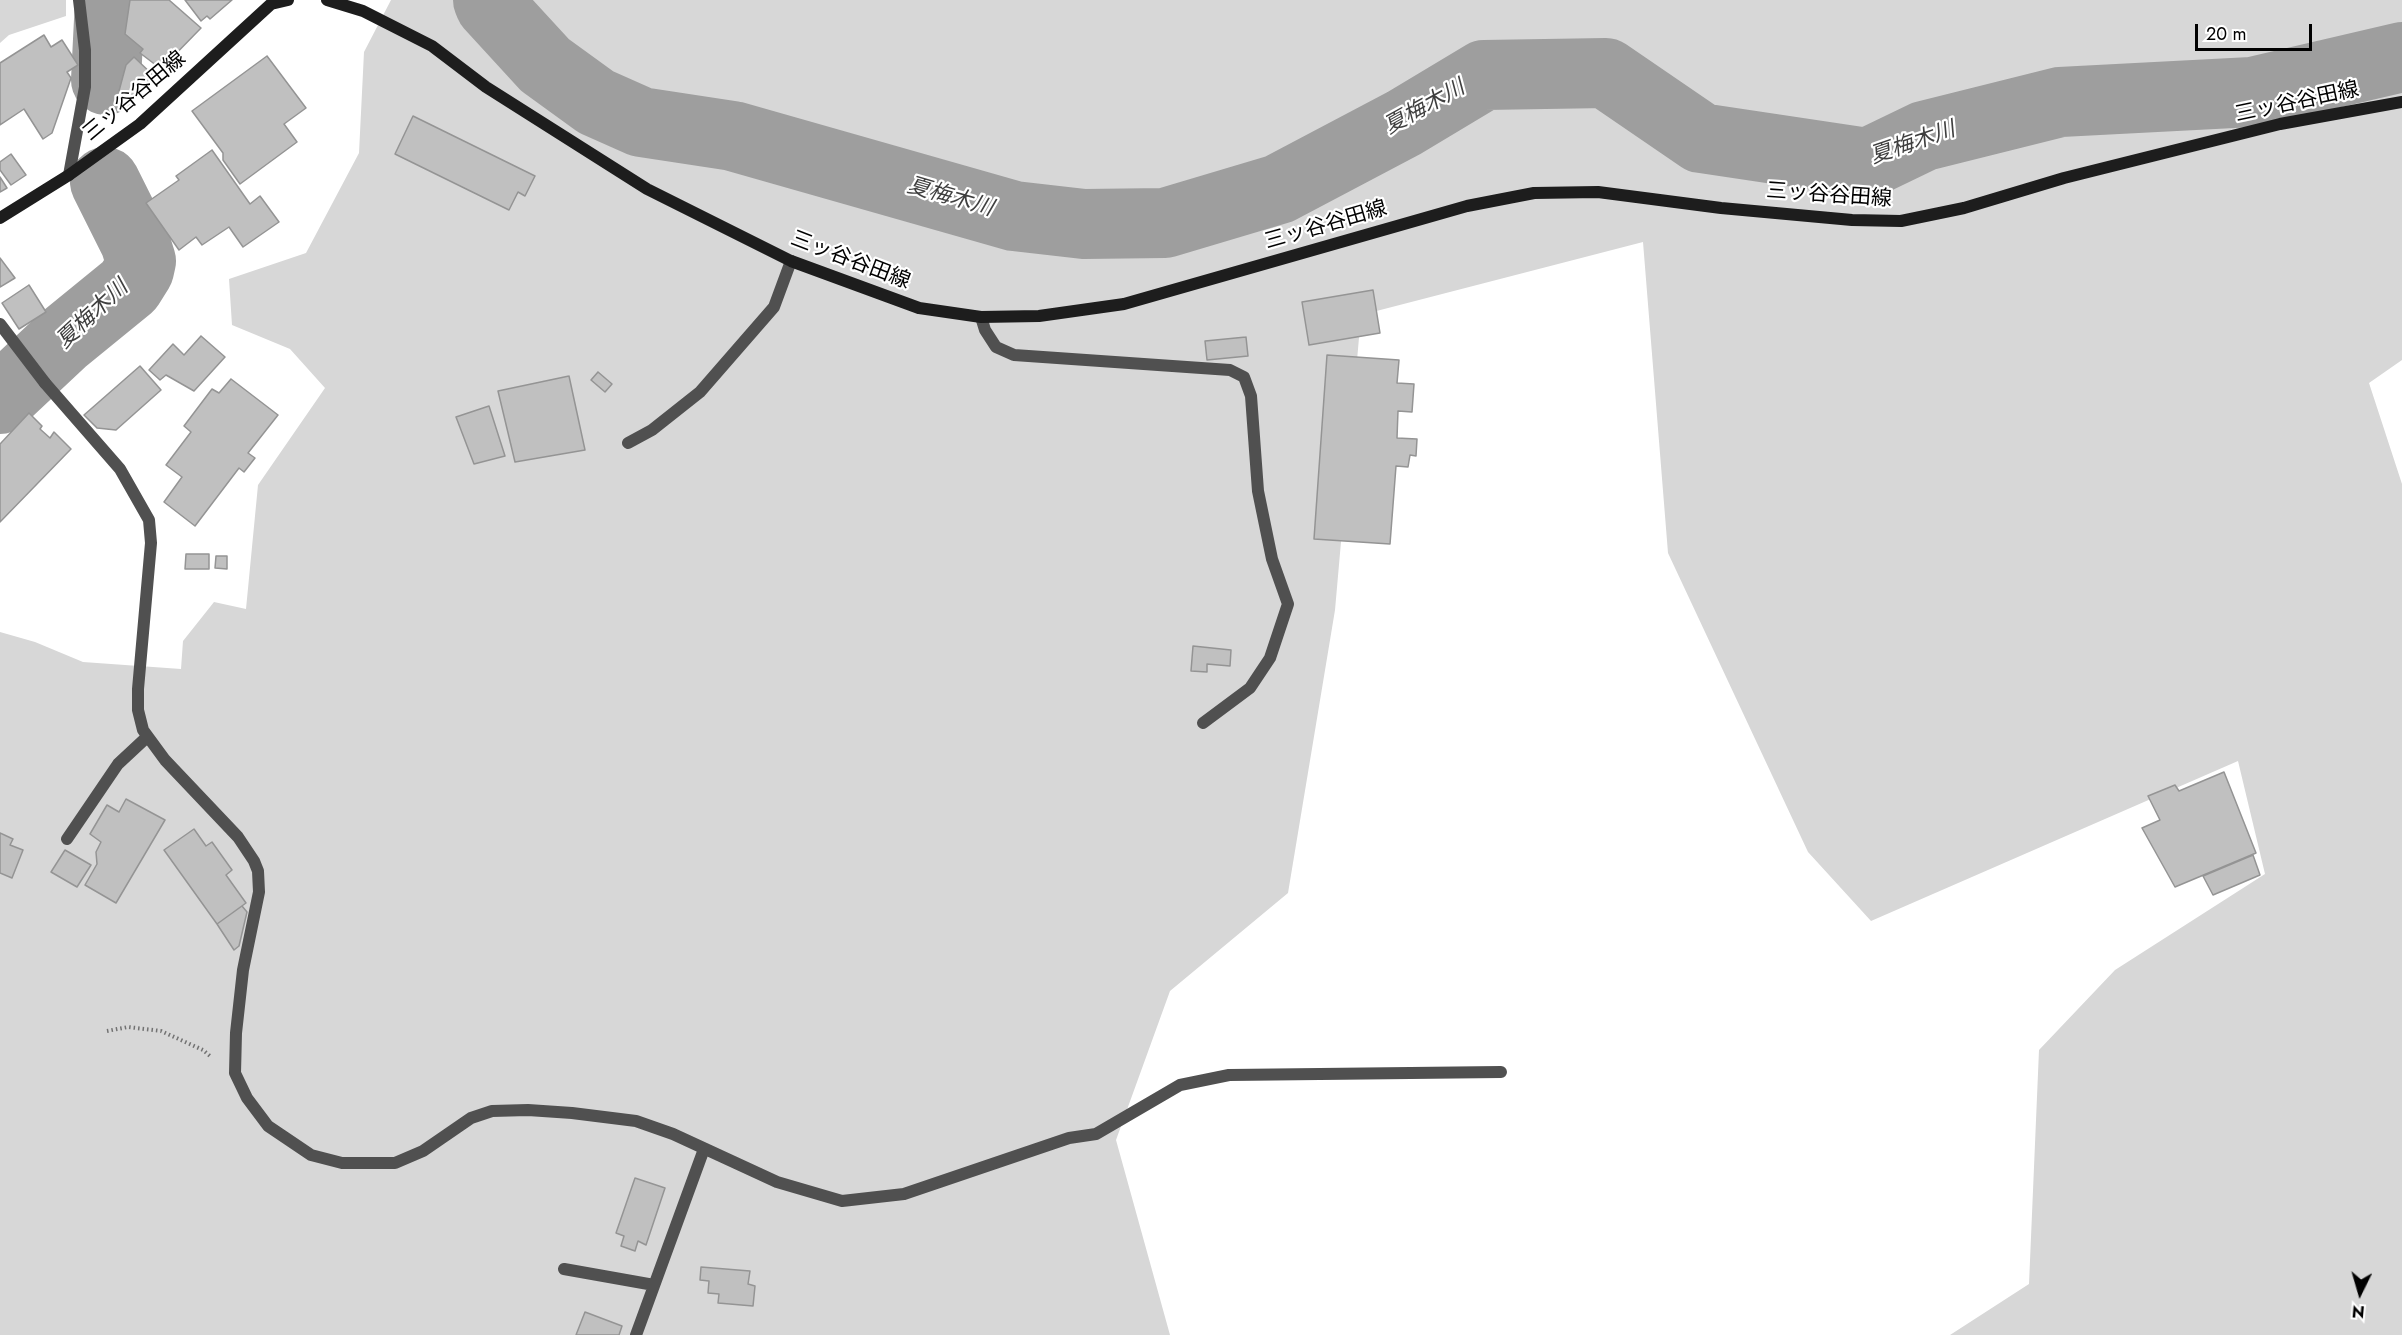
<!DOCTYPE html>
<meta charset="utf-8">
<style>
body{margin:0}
#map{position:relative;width:2402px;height:1335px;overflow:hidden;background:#fff;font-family:Jost,sans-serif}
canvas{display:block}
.north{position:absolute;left:2330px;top:1263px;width:60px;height:60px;-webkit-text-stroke:4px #fff;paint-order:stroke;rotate:185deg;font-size:16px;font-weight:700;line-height:24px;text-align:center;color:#000}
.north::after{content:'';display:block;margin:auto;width:21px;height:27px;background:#000;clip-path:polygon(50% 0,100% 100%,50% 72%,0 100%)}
.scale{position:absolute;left:2195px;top:24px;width:117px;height:27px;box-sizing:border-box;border:3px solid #000;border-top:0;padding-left:8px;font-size:18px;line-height:21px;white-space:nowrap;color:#000;-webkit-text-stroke:4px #fff;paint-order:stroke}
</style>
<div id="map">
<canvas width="2402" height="1335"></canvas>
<div class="north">N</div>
<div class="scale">20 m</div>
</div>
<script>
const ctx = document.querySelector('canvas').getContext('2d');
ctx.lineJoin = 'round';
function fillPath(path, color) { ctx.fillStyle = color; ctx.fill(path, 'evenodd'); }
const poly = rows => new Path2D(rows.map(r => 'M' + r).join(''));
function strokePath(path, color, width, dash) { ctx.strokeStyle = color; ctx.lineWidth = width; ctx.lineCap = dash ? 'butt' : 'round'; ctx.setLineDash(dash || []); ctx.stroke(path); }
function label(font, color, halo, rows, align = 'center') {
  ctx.font = font + ' Jost,"Noto Sans JP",sans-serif'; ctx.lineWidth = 4.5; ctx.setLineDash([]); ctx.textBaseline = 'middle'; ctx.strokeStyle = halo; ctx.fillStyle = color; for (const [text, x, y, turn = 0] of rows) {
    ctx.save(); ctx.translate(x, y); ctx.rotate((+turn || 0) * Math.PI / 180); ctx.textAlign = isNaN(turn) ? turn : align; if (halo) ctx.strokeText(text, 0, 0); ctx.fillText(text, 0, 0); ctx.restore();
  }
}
fillPath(poly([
 [0,0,66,0,66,16,9,35,0,43],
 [391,0,2402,0,2402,360,2369,383,2402,484,2402,1335,1950,1335,2029,1284,2039,1050,2115,970,2265,874,2238,761,1871,921,1808,852,1668,553,1643,242,1361,315,1335,610,1288,893,1170,991,1116,1140,1170,1335,0,1335,0,632,35,642,83,662,181,669,183,641,214,602,246,609,258,485,325,388,290,349,232,325,229,279,306,253,359,153,364,52]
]), '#d7d7d7');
strokePath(poly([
 [488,0,490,5,545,65,596,102,641,122,733,136,1014,216,1084,224,1165,223,1279,189,1404,123,1484,75,1606,73,1701,138,1868,163,1924,136,2060,102,2252,92,2402,57],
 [106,80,110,0],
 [0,399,64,339,129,286,139,270,141,261,135,242,105,182]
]), '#9e9e9e', 70);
const building = poly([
 [130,0,169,0,201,28,161,69,140,53,143,49,125,34,130,0],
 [185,0,232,0,210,19,207,16,201,21,185,0],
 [44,35,51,47,62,40,78,65,67,72,71,78,52,133,43,139,24,109,0,125,0,63,44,35],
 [267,56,306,108,284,124,297,142,240,184,223,160,223,153,192,111,267,56],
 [134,57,155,77,128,102,119,91,126,65,134,57],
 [413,116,535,176,525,196,518,192,509,210,395,154,413,116],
 [212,150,250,204,260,196,279,222,243,247,229,227,202,245,196,237,179,250,146,203,179,180,176,176,212,150],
 [11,154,26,175,11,185,0,170,0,162,11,154],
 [0,177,7,188,0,192,0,177],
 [0,258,15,278,0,287,0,258],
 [29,285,46,312,19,329,2,303,29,285],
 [1373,290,1380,333,1309,345,1302,302,1373,290],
 [201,336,225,357,194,391,166,375,160,380,149,370,173,344,184,355,201,336],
 [1246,337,1248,356,1207,360,1205,341,1246,337],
 [1327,355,1399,360,1397,383,1414,384,1412,412,1398,411,1397,438,1417,439,1416,456,1410,455,1408,467,1396,466,1390,544,1314,539,1327,355],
 [140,366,161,390,116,430,97,428,84,415,140,366],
 [598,372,612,384,605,392,591,380,598,372],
 [569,376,585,450,515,462,498,391,569,376],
 [231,379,278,415,248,453,255,458,244,472,239,468,195,526,164,502,182,477,166,465,191,432,184,426,212,389,219,393,231,379],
 [489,406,505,456,474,464,456,417,489,406],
 [29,413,42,426,40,429,50,438,54,432,71,449,0,522,0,444,29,413],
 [186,554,209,554,209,569,185,569,186,554],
 [216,556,227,556,227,569,215,568,216,556],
 [1193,646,1231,650,1230,666,1207,664,1207,672,1191,671,1193,646],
 [2224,772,2256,853,2175,887,2142,828,2160,820,2148,796,2175,785,2179,791,2224,772],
 [126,799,165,820,116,903,85,885,97,864,96,852,101,842,90,834,107,805,119,812,126,799],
 [194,829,206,846,212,842,232,870,226,875,246,903,217,924,164,850,194,829],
 [0,833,13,839,10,845,23,850,12,878,0,873,0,833],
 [65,850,91,865,77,887,51,872,65,850],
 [2253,855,2260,875,2213,895,2203,876,2253,855],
 [242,906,247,912,239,946,234,950,217,924,242,906],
 [635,1178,665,1188,646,1245,638,1241,635,1251,621,1246,624,1236,616,1233,635,1178],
 [701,1267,750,1271,748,1284,755,1286,753,1306,718,1303,719,1294,708,1293,709,1281,700,1280,701,1267],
 [585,1312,622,1326,619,1335,576,1335,585,1312]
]);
fillPath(building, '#c0c0c0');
strokePath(building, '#949494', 1.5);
strokePath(poly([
 [107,1031,128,1027,161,1031,203,1050,210,1056]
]), '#727272', 4, [1.5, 3]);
strokePath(poly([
 [981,317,985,330,996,347,1014,355,1230,370,1244,377,1251,396,1258,491,1272,559,1288,604,1270,658,1250,688,1203,723],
 [0,324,45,383],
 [628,443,652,430,700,392,774,307,791,261],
 [67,839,118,764,147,737],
 [564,1269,654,1285],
 [636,1335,704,1149]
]), '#505050', 12);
strokePath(poly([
 [69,175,85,87,85,50,79,0],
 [45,383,120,469,149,520,151,543,138,689,138,710,143,730,165,760,238,837,254,861,258,871,259,892,243,970,236,1033,235,1073,247,1098,268,1126,311,1155,342,1163,395,1163,423,1151,471,1118,492,1111,528,1110,572,1113,636,1121,673,1134,777,1182,842,1201,904,1194,1069,1138,1096,1134,1180,1085,1229,1075,1501,1072]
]), '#505050', 12);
strokePath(poly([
 [327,0,363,11,432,46,486,87,647,189,791,261,919,308,981,317,1039,316,1124,304,1467,206,1534,193,1598,192,1721,208,1852,220,1901,221,1964,208,2064,178,2280,124,2402,102],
 [0,218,69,175,140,124,271,4,288,0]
]), '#1d1d1d', 12);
label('21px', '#000', '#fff', [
 ["三ッ谷谷田線",135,97,-40],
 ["三ッ谷谷田線",2297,103,-12],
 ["三ッ谷谷田線",1829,196,4],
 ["三ッ谷谷田線",1326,226,-16],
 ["三ッ谷谷田線",850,261,21]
]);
label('italic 22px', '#3f3f3f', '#fff', [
 ["夏梅木川",1425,108,-29],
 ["夏梅木川",1913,144,-19],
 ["夏梅木川",950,198,16],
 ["夏梅木川",93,315,-43]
]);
</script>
